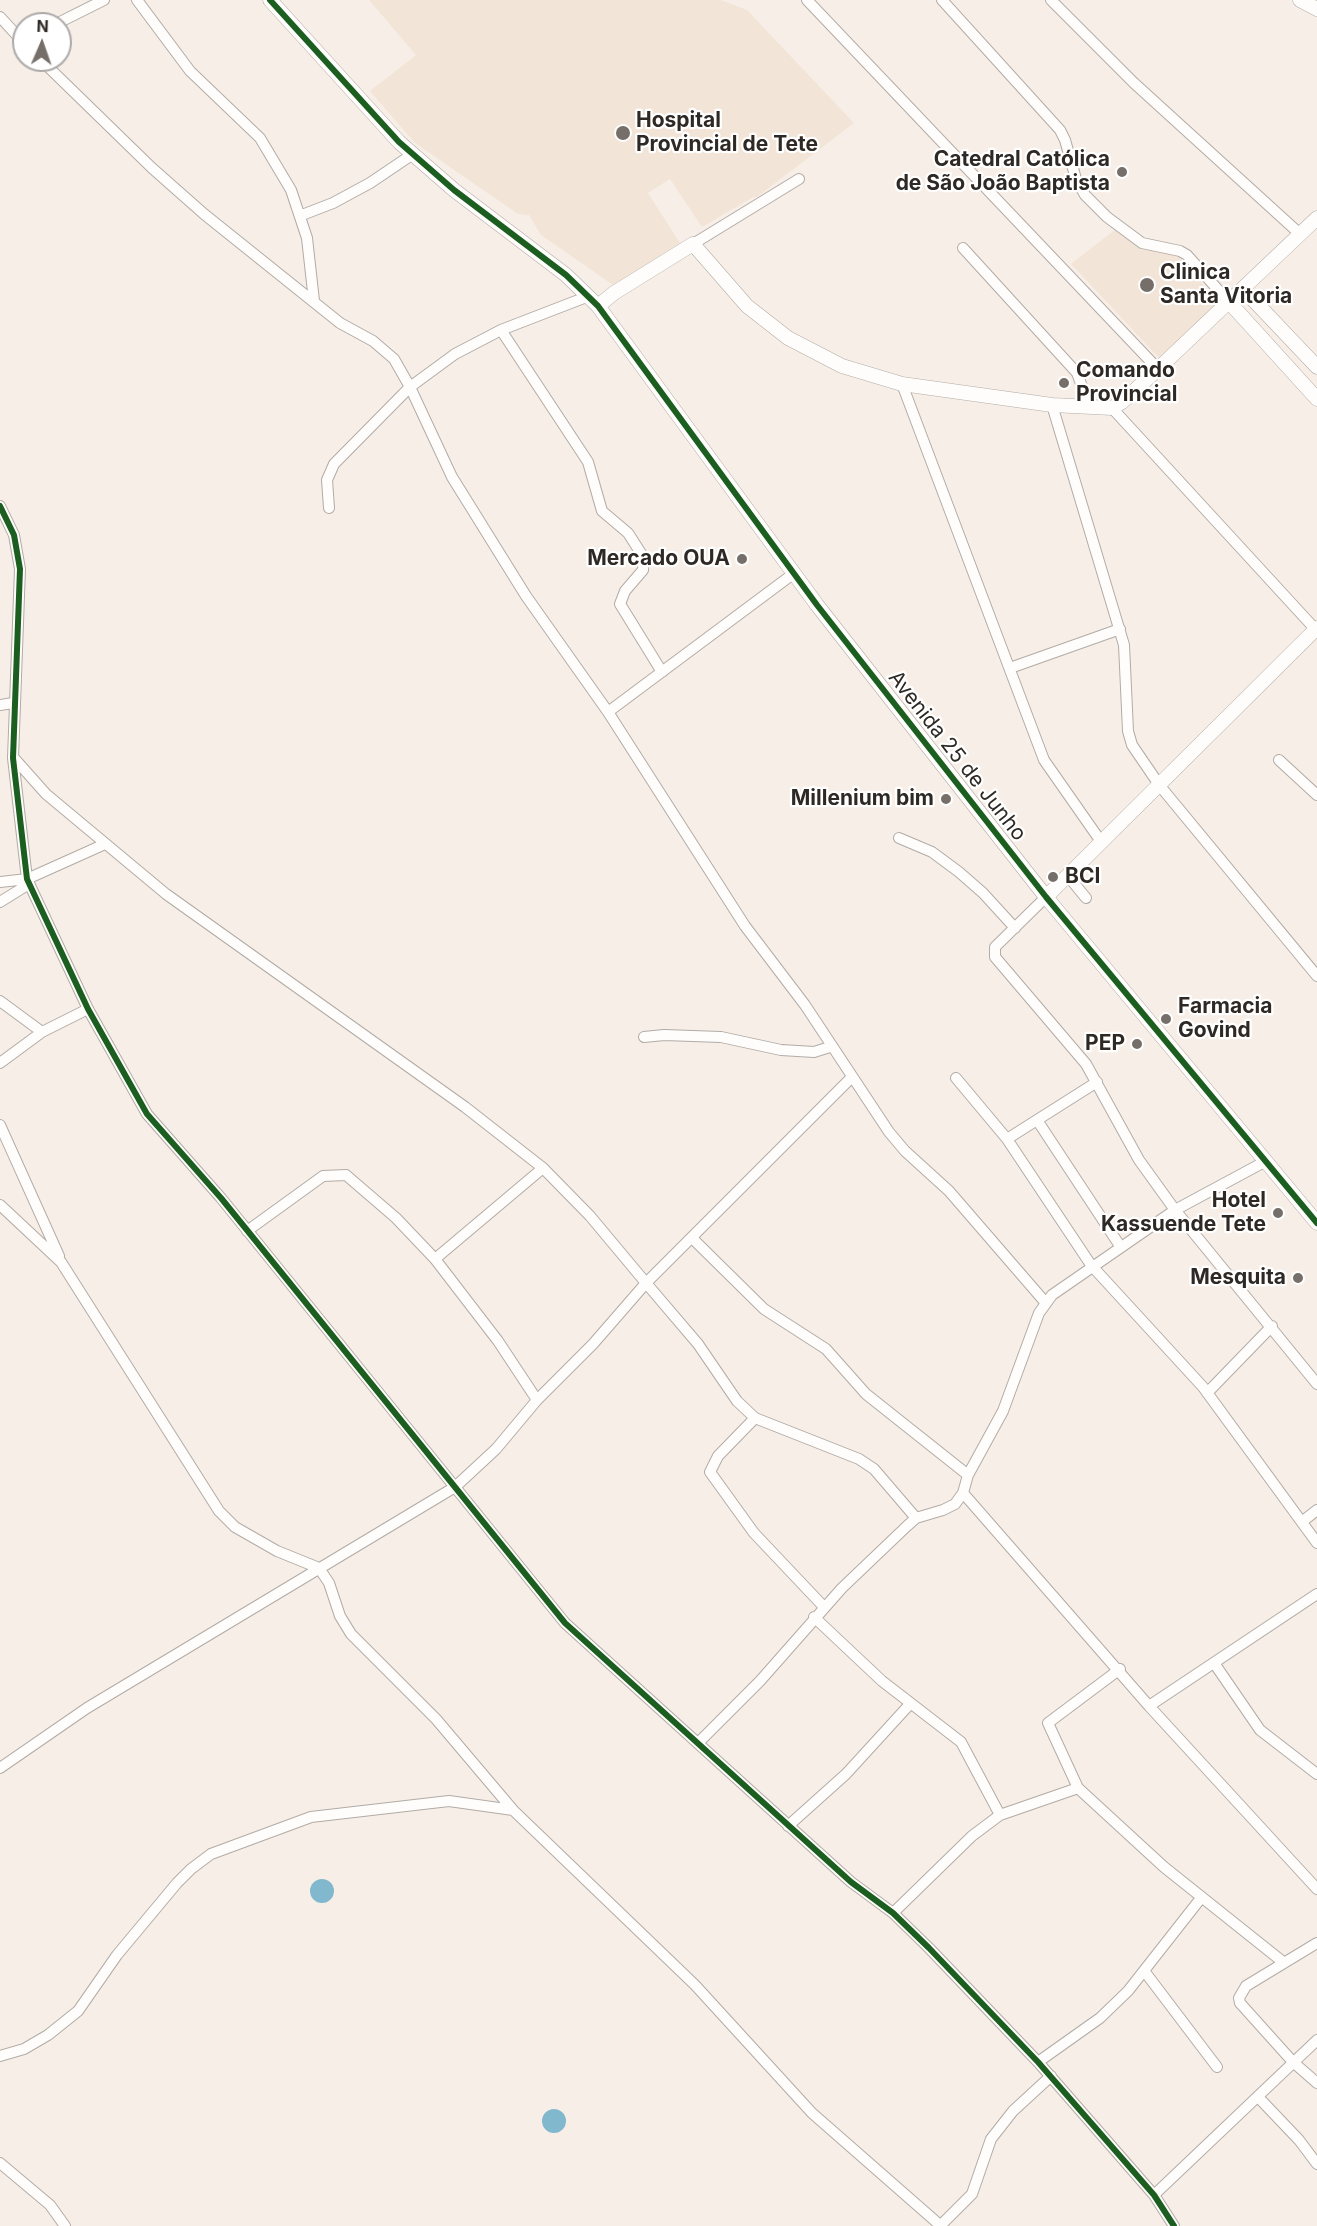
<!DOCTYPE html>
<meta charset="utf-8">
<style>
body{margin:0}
#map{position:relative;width:1317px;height:2226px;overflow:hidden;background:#f7efe7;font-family:Inter,sans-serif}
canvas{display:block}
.north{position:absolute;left:12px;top:12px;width:60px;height:60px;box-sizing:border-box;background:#fff;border:2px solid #aca9a8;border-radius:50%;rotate:2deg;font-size:16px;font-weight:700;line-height:24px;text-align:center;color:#2f2925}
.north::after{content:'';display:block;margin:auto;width:21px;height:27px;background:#756e69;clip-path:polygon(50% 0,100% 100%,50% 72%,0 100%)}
</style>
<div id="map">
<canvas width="1317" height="2226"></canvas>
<div class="north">N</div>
</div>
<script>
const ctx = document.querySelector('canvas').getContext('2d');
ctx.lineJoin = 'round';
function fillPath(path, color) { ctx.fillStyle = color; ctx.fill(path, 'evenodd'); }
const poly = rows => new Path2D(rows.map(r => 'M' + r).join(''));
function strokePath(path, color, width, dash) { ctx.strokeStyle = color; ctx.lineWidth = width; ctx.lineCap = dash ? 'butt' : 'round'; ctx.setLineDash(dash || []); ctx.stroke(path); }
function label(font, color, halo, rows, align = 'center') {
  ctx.font = font + ' Inter,sans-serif'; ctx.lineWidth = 4.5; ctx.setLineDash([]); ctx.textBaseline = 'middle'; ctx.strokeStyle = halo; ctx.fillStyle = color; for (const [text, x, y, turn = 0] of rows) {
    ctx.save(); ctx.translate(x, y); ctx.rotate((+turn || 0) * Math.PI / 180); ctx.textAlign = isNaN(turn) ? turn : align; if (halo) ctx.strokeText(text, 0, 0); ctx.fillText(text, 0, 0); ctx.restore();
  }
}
fillPath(poly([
 [369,0,721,0,747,10,854,123,757,197,753,197,702,227,670,179,648,193,680,243,613,285,541,235,529,215,518,214,415,143,370,91,416,55],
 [1116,229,1141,249,1165,252,1180,258,1221,305,1160,359,1071,264]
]), '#f2e4d6');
fillPath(poly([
 '310 1891a12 12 0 1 1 24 0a12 12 0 1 1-24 0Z',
 '542 2121a12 12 0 1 1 24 0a12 12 0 1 1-24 0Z'
]), '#81b8ce');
const minor = poly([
 [137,0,190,71,260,138,291,190,307,238,314,301],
 [807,0,1158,369],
 [942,0,1060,130,1065,140,1076,179,1085,195,1107,217,1142,243,1180,251,1187,255,1229,302],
 [1051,0,1134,83,1300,234],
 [0,17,24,43],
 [56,24,104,0],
 [41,60,152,168,204,214,340,323,373,341,394,359,410,387,452,477,526,596,608,712,745,926,805,1005,889,1132,905,1151,949,1191,1045,1302],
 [302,215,333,203,370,183,413,154],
 [693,244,799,179],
 [963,248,1077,373,1090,408],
 [501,330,588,462,602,511,628,533,644,558,643,570,625,591,620,604,662,672],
 [902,384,1044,760,1102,843],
 [1052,405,1124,645,1128,731,1132,745,1160,786,1317,976],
 [1112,408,1317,631],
 [0,506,14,535,20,569,13,758,27,879,88,1009,147,1114,221,1198,565,1623,851,1882,893,1913,929,1948,1038,2062,1154,2195,1174,2226],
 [329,508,327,480,334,464,410,387,455,354,501,330,589,296],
 [1010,668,1120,629],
 [0,705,13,703],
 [608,712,793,574],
 [14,758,46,794,166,894,465,1107,543,1168,590,1216,646,1283,698,1344,737,1401,755,1418,859,1459,874,1469,916,1518],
 [1279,760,1317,795],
 [899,838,932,852,959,872,983,893,1015,928],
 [1068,876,1086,898],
 [0,882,27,879,105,844],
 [1046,897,995,947,995,957,1086,1064,1139,1160,1175,1210,1317,1384],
 [0,902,29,884],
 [0,1001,42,1032],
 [644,1037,664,1035,721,1037,781,1050,814,1052,830,1047],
 [0,1063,42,1032,88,1009],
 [956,1078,1007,1139,1091,1265,1203,1387,1317,1543],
 [1037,1120,1120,1246],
 [0,1125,59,1256],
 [1007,1139,1097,1082],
 [0,1205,61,1262,219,1511,235,1527,277,1551,319,1568,329,1583,340,1616,351,1634,436,1719,513,1810,695,1985,812,2113,941,2226],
 [247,1231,323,1176,346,1175,396,1218,435,1259,498,1341,537,1400],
 [692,1238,764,1309,826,1349,866,1394,968,1475],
 [435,1259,543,1168],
 [1207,1393,1272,1326],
 [755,1418,718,1456,710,1472,754,1533,824,1607],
 [963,1493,1149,1706,1317,1889],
 [1303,1521,1317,1510],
 [814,1617,882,1681,961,1742,1000,1815],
 [1214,1663,1260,1730,1317,1774],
 [1120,1669,1048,1723,1078,1788,1164,1867,1283,1962],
 [1149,1706,1317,1594],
 [698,1743,760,1681,842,1588,907,1526,916,1518,943,1510,955,1504,963,1493,968,1475,1003,1411,1039,1313,1052,1295,1175,1210,1266,1161],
 [0,1768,87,1708,455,1487,496,1449,537,1400,593,1344,646,1283,851,1078],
 [788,1826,846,1774,910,1704],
 [893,1913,972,1836,1000,1815,1078,1788],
 [1317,1943,1246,1986,1239,1998,1240,2003,1293,2062,1317,2083],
 [1145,1972,1217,2067],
 [0,2056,24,2049,48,2035,78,2011,117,1955,177,1883,191,1869,211,1854,311,1817,449,1801,513,1810],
 [1038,2062,1100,2018,1128,1991,1201,1898],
 [1259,2098,1299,2140,1317,2164],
 [0,2163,50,2205,65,2226],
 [1154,2195,1317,2040],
 [940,2226,972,2194,991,2139,1013,2111,1051,2076]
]);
const tertiary = poly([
 [270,0,399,142,454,190,566,275,598,306,817,605,1046,897,1317,1223],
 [1300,0,1317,9],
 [1243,289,1317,367],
 [1229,302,1317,399],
 [598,306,614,293,693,244,747,306,788,338,842,366,902,384,1052,405,1112,408,1122,402,1158,369,1317,218],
 [1046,897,1317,628]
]);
strokePath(minor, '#b2aba6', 12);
strokePath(tertiary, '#b2aba6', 15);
strokePath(minor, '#fefdfb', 10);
strokePath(tertiary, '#fefdfb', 14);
strokePath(poly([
 [270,0,399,142,454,190,566,275,598,306,817,605,1046,897,1317,1223],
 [0,506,14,535,20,569,13,758,27,879,88,1009,147,1114,221,1198,565,1623,851,1882,893,1913,929,1948,1038,2062,1154,2195,1174,2226]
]), '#1b5e20', 6);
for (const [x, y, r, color] of [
 [623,133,8,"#756e69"],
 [1122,172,6,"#756e69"],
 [1147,285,8,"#756e69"],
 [1064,383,6,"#756e69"],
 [742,559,6,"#756e69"],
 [946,799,6,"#756e69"],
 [1053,877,6,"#756e69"],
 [1166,1019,6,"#756e69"],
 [1137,1044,6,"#756e69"],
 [1278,1213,6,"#756e69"],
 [1298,1278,6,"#756e69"]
]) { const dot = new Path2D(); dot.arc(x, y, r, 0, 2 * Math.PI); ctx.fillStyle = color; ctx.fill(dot); strokePath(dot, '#fff', 2); }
label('bold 21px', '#2f2925', '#fff', [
 ["Hospital",636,121,"left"],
 ["Provincial de Tete",636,145,"left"],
 ["Catedral Católica",1110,160],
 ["de São João Baptista",1110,184],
 ["Clinica",1160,273,"left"],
 ["Santa Vitoria",1160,297,"left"],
 ["Comando",1076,371,"left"],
 ["Provincial",1076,395,"left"],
 ["Mercado OUA",730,559],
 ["Millenium bim",934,799],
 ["BCI",1065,877,"left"],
 ["Farmacia",1178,1007,"left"],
 ["Govind",1178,1031,"left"],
 ["PEP",1125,1044],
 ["Hotel",1266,1201],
 ["Kassuende Tete",1266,1225],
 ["Mesquita",1286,1278]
], 'right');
label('21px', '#2f2925', '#fff', [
 ["Avenida 25 de Junho",957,756,52]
]);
</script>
